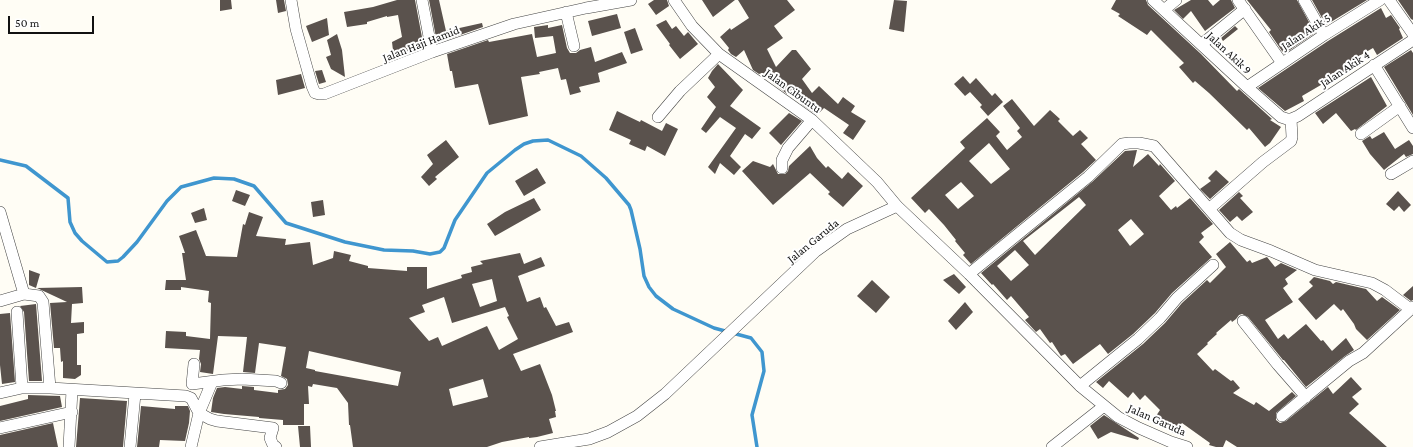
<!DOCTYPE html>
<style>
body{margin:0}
#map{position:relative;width:1413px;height:447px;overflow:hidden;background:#fffdf5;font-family:"Crimson Pro",serif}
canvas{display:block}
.scale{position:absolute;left:8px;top:16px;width:86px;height:18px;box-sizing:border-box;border:2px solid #111;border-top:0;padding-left:5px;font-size:12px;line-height:14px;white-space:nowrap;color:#111;-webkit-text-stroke:3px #fff;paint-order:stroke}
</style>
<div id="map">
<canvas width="1413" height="447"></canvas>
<div class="scale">50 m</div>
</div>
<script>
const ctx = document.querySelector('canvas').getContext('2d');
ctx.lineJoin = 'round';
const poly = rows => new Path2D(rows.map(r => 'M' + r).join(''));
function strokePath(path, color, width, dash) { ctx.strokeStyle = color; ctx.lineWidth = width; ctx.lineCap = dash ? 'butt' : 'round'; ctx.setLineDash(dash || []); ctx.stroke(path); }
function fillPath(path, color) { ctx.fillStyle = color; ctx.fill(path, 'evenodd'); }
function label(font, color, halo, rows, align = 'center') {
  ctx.font = font + ' "Crimson Pro",serif'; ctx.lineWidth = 4; ctx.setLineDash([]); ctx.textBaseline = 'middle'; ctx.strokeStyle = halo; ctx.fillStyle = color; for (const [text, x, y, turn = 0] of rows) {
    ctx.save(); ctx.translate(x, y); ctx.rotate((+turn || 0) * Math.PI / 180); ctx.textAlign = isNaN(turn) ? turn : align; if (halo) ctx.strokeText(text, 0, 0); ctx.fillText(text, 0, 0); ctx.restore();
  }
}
strokePath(poly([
 [0,160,26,166,68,198,70,222,75,233,82,241,107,262,118,261,123,257,137,242,167,201,181,187,214,178,234,179,254,186,286,223,345,242,384,250,413,251,430,254,440,252,444,248,455,220,487,173,515,150,524,144,533,141,548,140,581,156,606,178,629,205,631,210,640,249,644,276,649,287,656,296,673,309,714,328,751,338,762,352,764,371,752,415,757,447]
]), '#3f96cf', 3.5);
fillPath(poly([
 [220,0,231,0,232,9,220,11],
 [276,0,284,0,286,11,278,13],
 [397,0,415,0,424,48,394,59,392,42,402,37,398,15,387,17,387,16,367,22,367,24,347,27,344,12,373,7],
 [429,0,439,0,446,31,482,23,483,27,437,43],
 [654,0,667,0,669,6,656,15,648,4],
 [702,0,735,0,713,17],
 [738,0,787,0,795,10,774,26,783,38,767,49,776,67,792,50,796,50,811,69,802,79,812,93,819,86,838,104,843,97,855,106,851,112,866,121,853,140,843,133,849,125,824,108,817,115,801,104,806,100,793,89,787,94,773,83,762,73,759,74,753,70,744,50,736,57,731,54,728,50,729,48,720,37,730,28,731,30,749,18],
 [894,0,907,1,904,32,889,29],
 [1116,0,1146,0,1148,5,1201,54,1237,91,1239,89,1272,119,1270,120,1281,127,1270,143,1265,147,1249,128,1247,130,1209,93,1195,81,1193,83,1179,67,1184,63,1151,30,1147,35,1118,16,1120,14,1111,9],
 [1191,0,1208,0,1213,6,1220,0,1231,0,1235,8,1205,31,1191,11,1183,19,1174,10],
 [1247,0,1297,0,1315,33,1284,54,1269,32,1271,30],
 [1312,0,1367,0,1326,25],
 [1398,0,1413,0,1413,20,1411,19],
 [1381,8,1386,18,1391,15,1400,28,1399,29,1403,38,1377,55,1373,48,1359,56,1362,61,1302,96,1304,101,1285,111,1258,88,1328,41],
 [617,14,621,28,592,36,588,21],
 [327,18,329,35,312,42,306,26],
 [666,20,672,29,676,26,684,36,688,32,698,44,680,59,669,45,670,44,656,25],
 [548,25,548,28,562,25,567,48,570,53,576,53,580,50,591,47,595,62,622,52,627,63,598,73,600,82,579,87,581,92,570,95,566,79,561,80,558,68,539,72,540,74,521,77,528,116,489,125,478,84,455,88,452,71,450,71,447,54,488,40,489,42,532,34,537,57,556,53,553,36,535,38,534,27],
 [1235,26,1238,29,1223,41,1221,38],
 [635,28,643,50,631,54,624,32],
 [337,34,342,50,345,77,331,69,326,57,331,55,327,40],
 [1411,50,1413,53,1413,115,1384,67],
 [718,64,743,90,730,106,761,128,752,139,745,134,730,156,741,167,734,175,720,163,715,174,708,167,736,128,720,117,706,133,701,129,716,107,707,97,715,87,708,78,712,71],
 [322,70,326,82,319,84,315,71],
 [301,74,305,88,278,95,276,80],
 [963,76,970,84,976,78,992,96,995,93,1003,102,988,116,980,107,982,105,970,92,965,96,954,84],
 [1371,77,1387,106,1356,130,1355,129,1351,131,1336,113,1323,124,1315,113],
 [1012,99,1034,126,1050,110,1060,119,1058,121,1073,136,1080,130,1088,138,1081,144,1096,160,1083,172,971,264,963,255,965,253,955,241,956,240,944,225,929,209,925,213,911,198,965,148,960,142,987,118,1000,132,996,136,1007,150,1022,137,1017,131,1020,128,1003,106],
 [989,143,1010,169,991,184,969,161],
 [961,182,974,196,958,209,945,195],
 [617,111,640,122,641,120,662,131,666,123,678,129,665,156,647,146,645,151,629,144,631,140,609,130],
 [789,113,802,121,781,145,769,133],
 [1384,132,1395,149,1409,140,1413,146,1413,154,1406,157,1404,154,1384,170,1370,154,1362,141,1370,136,1372,139],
 [446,140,459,157,435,177,437,179,429,186,421,177,433,164,427,155],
 [810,146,817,158,826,168,828,166,842,179,848,172,863,186,843,207,828,194,830,192,810,173,773,205,742,171,753,161,770,167,773,164,778,174,785,174,788,171,789,166],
 [1137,150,1133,167,1148,154,1159,166,1160,164,1175,181,1159,196,1171,210,1176,206,1177,208,1190,198,1213,224,1201,233,1204,237,1199,242,1212,257,1172,293,1155,313,1133,334,1108,354,1100,344,1073,364,1065,354,1061,356,1052,342,1050,343,1040,329,1036,332,1025,320,1029,317,1011,296,1007,300,993,284,992,285,981,273,1092,182,1125,151],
 [1079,197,1086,205,1035,255,1023,241],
 [1131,219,1144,234,1130,246,1118,230],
 [1015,250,1029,265,1011,281,997,266],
 [537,168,546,183,524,196,515,181],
 [1216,170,1229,182,1210,199,1200,189,1211,181,1208,178],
 [236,190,250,195,245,206,232,201],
 [1398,191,1411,205,1404,212,1399,206,1394,211,1386,204],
 [1239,192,1243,196,1240,198,1253,212,1242,221,1237,216,1230,222,1219,210],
 [534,198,541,210,495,236,487,224,505,212],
 [323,200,325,215,313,217,311,202],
 [204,208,207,220,195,223,191,213],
 [249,212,263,217,256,236,286,239,285,245,310,242,313,265,333,258,334,251,351,255,349,261,368,266,368,268,407,271,407,267,427,267,427,289,462,278,461,275,472,272,471,267,483,264,480,261,520,253,524,264,541,257,545,266,518,276,527,302,540,297,544,308,546,307,556,326,569,322,573,332,513,354,521,371,540,364,552,395,556,411,555,411,556,417,549,419,553,433,537,437,529,438,529,437,502,442,487,447,353,447,350,425,349,425,348,403,337,388,313,384,312,387,308,386,309,404,304,404,304,425,283,425,283,420,259,418,259,417,224,414,211,412,213,398,217,388,225,387,242,389,242,386,254,387,254,390,278,393,278,390,285,389,288,385,287,379,281,376,286,347,259,343,255,373,243,372,247,337,218,336,213,374,200,372,201,364,199,359,200,350,165,348,166,331,186,332,186,336,210,339,211,303,208,302,209,291,181,287,181,290,165,290,166,280,186,280,182,253,185,253,179,236,196,230,206,256,237,257,243,224,245,225],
 [492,279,497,301,480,307,472,284],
 [444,297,452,323,505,307,509,316,507,317,518,339,499,350,487,326,442,346,438,337,429,341,409,318,425,312,422,305],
 [309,351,401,372,398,386,315,371,315,370,306,368],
 [483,379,488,397,453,406,449,389],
 [1230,242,1247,262,1250,260,1252,263,1267,257,1275,267,1281,263,1297,270,1285,279,1288,284,1283,288,1293,302,1265,320,1278,339,1284,334,1288,339,1306,324,1321,341,1323,340,1332,351,1346,338,1354,350,1345,356,1306,387,1284,360,1283,360,1248,317,1242,314,1239,315,1236,319,1232,322,1231,320,1216,333,1217,334,1207,343,1208,344,1197,354,1213,371,1215,369,1231,381,1233,380,1240,388,1233,393,1254,405,1256,402,1269,411,1292,392,1296,396,1276,413,1276,420,1280,423,1286,421,1328,387,1333,394,1351,377,1362,389,1352,397,1359,404,1349,413,1387,447,1237,447,1226,440,1223,447,1216,447,1209,445,1210,443,1182,423,1173,433,1165,425,1165,424,1156,416,1160,410,1145,395,1140,400,1133,392,1128,398,1109,381,1103,388,1096,382,1143,344,1165,323,1182,303,1207,280,1210,283,1226,267,1216,254],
 [29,270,40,274,36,288,29,285],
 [954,274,966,287,959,294,943,280],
 [1314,277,1330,281,1333,284,1336,282,1366,289,1377,301,1382,297,1400,310,1367,340,1356,329,1354,324,1343,309,1341,311,1334,304,1316,320,1298,299,1313,286,1309,282],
 [872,280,890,297,876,313,857,296],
 [1413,286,1413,300,1411,301,1403,295],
 [82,287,83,303,72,304,71,323,84,322,84,333,77,334,77,365,81,365,81,375,75,379,63,378,63,361,61,362,60,348,54,348,50,303,67,302,37,288],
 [965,302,973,312,956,330,948,321],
 [36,304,42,381,29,381,24,312,20,306],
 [10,313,15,382,2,384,0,365,0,314],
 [28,395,60,396,62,407,0,421,0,406,28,399],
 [80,398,127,401,123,447,76,447],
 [141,406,175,409,175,406,188,406,190,411,189,423,185,441,160,440,159,447,137,447],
 [1104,415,1139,438,1138,440,1111,432,1098,439,1090,426],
 [53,423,58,447,0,447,0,435],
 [298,426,310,426,311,447,300,447]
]), '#5a524d');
const minor = poly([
 [291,0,296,29,312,86,315,93,319,94,324,94,432,52,514,24,586,8,631,0],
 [422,0,432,52],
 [674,0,692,26,719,54,812,120,855,161,877,182,897,206,969,274,1080,386,1118,417,1139,428,1171,442,1187,447],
 [1153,0,1247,87,1281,117,1287,119,1291,119,1298,116,1413,40],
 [1238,0,1282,63],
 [1304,0,1324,35],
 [1389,0,1413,34],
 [1164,10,1176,0],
 [566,12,574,46],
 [1202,44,1245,9],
 [1374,65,1413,128],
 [1247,87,1324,35,1380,0],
 [658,117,680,91,719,54],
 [1361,134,1400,106],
 [782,168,782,160,788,148,812,120],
 [1391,174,1413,161],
 [1209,209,1263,162,1291,141,1292,137,1291,119],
 [0,212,24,294],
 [969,274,1088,177,1122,144,1129,143,1139,143,1154,146,1230,233,1241,240,1271,251,1315,270,1372,283,1385,290,1410,309],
 [0,301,24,294,39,296,43,302,50,388],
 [17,312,22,388],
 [1243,321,1278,365,1306,397],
 [194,364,192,384,223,380,242,379,276,381,281,383],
 [1080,386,1138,339,1160,318,1177,298,1213,265],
 [0,393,22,388,50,388,186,396,191,398,199,413,210,419,217,421,273,428,270,438,273,445,276,447],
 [1282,416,1349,361,1363,353,1413,307],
 [0,428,72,412],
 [69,447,72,390],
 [130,447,135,394],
 [191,447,199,413,212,382],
 [540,447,589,439,608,432,637,416,665,394,816,251,847,229,897,206],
 [1052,447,1104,406]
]);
strokePath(minor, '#444', 12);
strokePath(minor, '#fff', 11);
label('12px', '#111', '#fff', [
 ["Jalan Akik 5",1306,32,-33],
 ["Jalan Haji Hamid",421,44,-21],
 ["Jalan Akik 9",1229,53,43],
 ["Jalan Akik 4",1345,69,-33],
 ["Jalan Cibuntu",793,91,36],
 ["Jalan Garuda",813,241,-39],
 ["Jalan Garuda",1157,420,24]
]);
</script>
